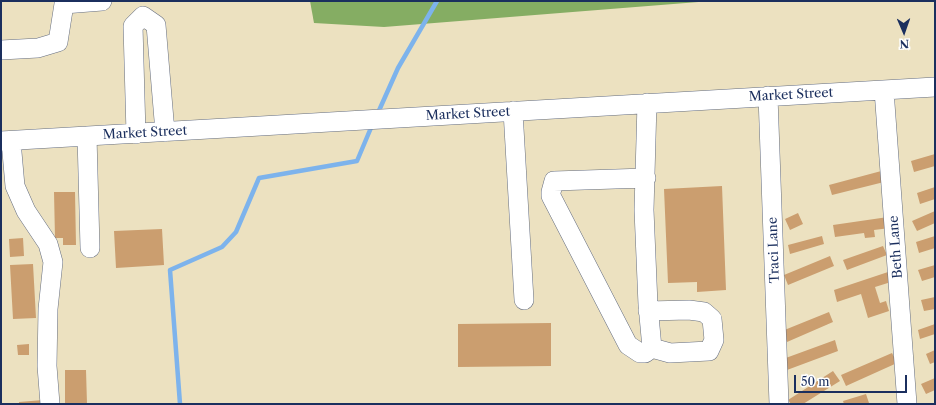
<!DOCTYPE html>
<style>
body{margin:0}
#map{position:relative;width:936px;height:405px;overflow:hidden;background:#ece1c0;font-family:"Libre Caslon Text",serif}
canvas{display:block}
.frame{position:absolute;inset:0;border:2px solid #1b2f5e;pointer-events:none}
.north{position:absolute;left:884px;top:12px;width:40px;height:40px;-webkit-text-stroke:3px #fff;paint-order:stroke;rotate:178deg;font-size:11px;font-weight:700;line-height:16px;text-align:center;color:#1b2f5e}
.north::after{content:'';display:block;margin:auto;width:14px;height:18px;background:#1b2f5e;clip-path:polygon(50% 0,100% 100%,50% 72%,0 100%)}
.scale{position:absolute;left:794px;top:375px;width:113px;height:18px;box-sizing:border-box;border:2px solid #1b2f5e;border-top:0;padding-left:5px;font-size:12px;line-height:14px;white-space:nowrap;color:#1b2f5e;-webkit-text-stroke:3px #fff;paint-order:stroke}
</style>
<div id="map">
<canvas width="936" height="405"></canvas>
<div class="frame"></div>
<div class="north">N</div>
<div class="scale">50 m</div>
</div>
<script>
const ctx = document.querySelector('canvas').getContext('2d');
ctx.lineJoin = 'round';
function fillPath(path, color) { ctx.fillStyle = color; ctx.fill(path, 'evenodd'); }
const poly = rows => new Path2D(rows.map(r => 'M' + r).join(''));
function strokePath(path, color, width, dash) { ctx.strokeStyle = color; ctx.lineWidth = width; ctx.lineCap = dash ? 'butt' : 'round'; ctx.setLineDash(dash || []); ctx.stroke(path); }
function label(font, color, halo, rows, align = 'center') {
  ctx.font = font + ' "Libre Caslon Text",serif'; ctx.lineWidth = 4; ctx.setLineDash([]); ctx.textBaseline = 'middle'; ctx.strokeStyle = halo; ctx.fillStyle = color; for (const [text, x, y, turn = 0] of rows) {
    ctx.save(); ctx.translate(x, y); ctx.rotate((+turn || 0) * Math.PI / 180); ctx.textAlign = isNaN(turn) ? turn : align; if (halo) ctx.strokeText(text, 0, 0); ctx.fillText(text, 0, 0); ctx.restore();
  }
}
fillPath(poly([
 [310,1,711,1,384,27,314,23]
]), '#85ad63');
strokePath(poly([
 [377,115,398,68,437,1],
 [180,404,170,270,222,247,236,232,259,178,357,161,373,123]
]), '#7db3ec', 4.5);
fillPath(poly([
 [935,154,935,166,914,172,911,161],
 [885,170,888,181,832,195,829,185],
 [722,186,726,290,697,292,697,282,668,283,664,189],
 [935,187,935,199,920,204,917,193],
 [54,192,75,192,76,245,63,245,63,238,55,238],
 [935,211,935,223,917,231,912,221],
 [798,213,803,224,790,230,785,219],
 [888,217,890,228,874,230,875,237,865,238,864,233,835,237,833,225],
 [162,229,164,265,116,268,114,231],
 [822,236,824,244,790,254,788,245],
 [935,236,935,248,919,253,916,242],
 [23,238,24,256,10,257,9,239],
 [883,246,887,255,847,270,843,260],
 [830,256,834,266,788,285,784,275],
 [33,264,36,318,13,319,10,265],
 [935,265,935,277,922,281,918,270],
 [888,272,891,282,875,287,880,303,886,301,889,311,868,318,861,294,837,302,834,290],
 [935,297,935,309,924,311,921,300],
 [829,312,833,322,787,342,782,331],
 [551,323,551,366,458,367,458,324],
 [935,324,935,334,920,339,918,330],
 [835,340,838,351,787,370,783,359],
 [29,344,29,355,18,355,17,345],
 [935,350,935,362,930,364,926,354],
 [892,353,897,363,846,386,841,375],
 [65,370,86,370,87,404,65,404],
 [833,371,840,381,803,404,791,404,788,400],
 [935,378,935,390,926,394,921,384],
 [866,394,869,403,844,404,843,401],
 [43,400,44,404,19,404,19,402]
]), '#cb9e6f');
const minor = poly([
 [1,50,38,48,58,42,64,4,102,1],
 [884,90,907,404],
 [768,96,779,404],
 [647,103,644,210,648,305,652,348],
 [513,111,524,300],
 [136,134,133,26,143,16,156,25,165,132],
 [87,136,90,248],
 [1,141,935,87],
 [11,141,15,186,26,211,48,244,53,262,48,309,47,366,50,404],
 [646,178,554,181,551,192,551,196,628,345,640,353,645,353,652,348],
 [648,311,689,310,704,312,712,319,714,340,709,351,670,353,652,348]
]);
strokePath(minor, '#646d80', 20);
strokePath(minor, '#fff', 19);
label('13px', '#1b2f5e', '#fff', [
 ["Market Street",791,95,-3],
 ["Market Street",468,114,-3],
 ["Market Street",145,133,-3],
 ["Beth Lane",896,247,-94],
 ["Traci Lane",774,250,-92]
]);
</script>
